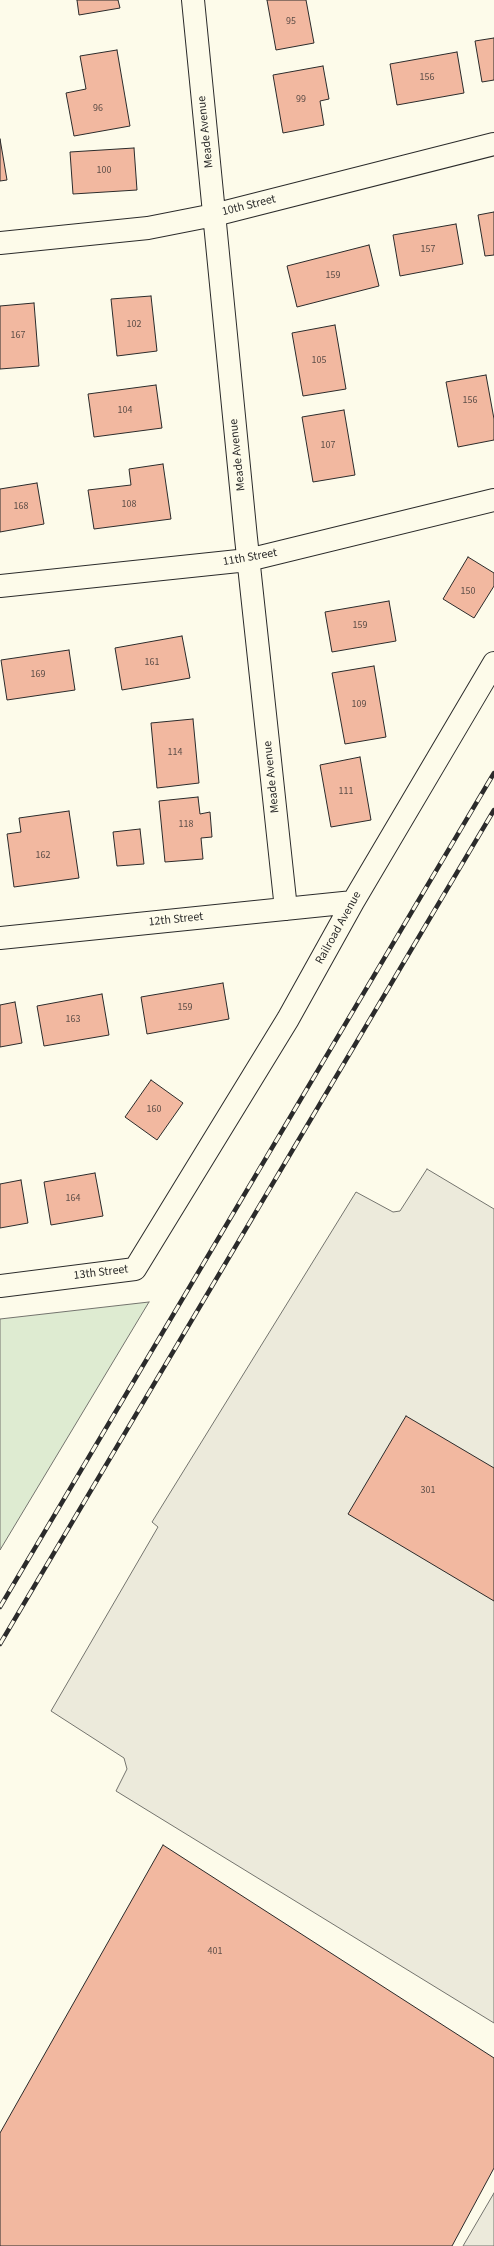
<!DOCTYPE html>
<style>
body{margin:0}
canvas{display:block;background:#fdfbea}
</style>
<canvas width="494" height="2246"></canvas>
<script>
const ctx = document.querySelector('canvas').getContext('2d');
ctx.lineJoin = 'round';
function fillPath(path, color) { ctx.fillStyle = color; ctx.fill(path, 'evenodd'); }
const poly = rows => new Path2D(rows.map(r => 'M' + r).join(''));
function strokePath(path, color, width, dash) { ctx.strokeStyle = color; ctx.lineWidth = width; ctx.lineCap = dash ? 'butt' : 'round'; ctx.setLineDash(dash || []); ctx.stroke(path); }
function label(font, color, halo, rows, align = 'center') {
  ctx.font = font + ' "Source Sans 3",sans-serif'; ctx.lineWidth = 3; ctx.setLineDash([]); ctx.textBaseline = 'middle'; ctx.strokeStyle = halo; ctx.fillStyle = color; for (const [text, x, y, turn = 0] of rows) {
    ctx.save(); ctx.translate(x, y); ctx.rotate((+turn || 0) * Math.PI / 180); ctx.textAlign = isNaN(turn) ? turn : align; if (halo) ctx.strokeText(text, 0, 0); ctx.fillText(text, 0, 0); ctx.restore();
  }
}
const green = poly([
 [149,1302,0,1550,0,1319,149,1302]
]);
fillPath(green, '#deebd1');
strokePath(green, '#74746e', 1);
const parking = poly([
 [427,1169,494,1209,494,2023,116,1791,127,1769,124,1758,51,1711,158,1527,152,1522,356,1192,393,1212,400,1211,427,1169],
 [494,2193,494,2246,463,2246,494,2193]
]);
fillPath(parking, '#eceadb');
strokePath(parking, '#74746e', 1);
const building = poly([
 [77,0,118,0,120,8,79,15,77,0],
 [267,0,306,0,314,43,276,50,267,0],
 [494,38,494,80,482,82,475,41,494,38],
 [117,50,130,126,74,136,66,93,86,89,80,56,117,50],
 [457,52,464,93,397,105,390,64,457,52],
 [323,66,329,99,320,101,324,125,283,133,273,75,323,66],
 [0,139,7,180,0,181,0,139],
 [134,148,137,190,73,194,70,152,134,148],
 [494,212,494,255,485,256,478,215,494,212],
 [456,224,463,264,400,276,393,235,456,224],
 [369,245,379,286,297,307,287,266,369,245],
 [151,296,157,351,117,356,111,299,151,296],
 [34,303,39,366,0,369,0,306,34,303],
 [335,325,346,389,303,396,292,333,335,325],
 [486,375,494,419,494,440,458,447,446,382,486,375],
 [156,385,162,428,94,437,88,394,156,385],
 [344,410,355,475,313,482,302,417,344,410],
 [163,464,171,519,94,529,88,490,131,485,129,469,163,464],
 [37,483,44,524,0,532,0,489,37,483],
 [468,557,494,573,494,586,474,618,443,599,468,557],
 [389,601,396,641,332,652,325,612,389,601],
 [182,636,190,678,122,690,115,648,182,636],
 [69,650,75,690,7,700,1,660,69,650],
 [374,666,386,737,345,744,332,673,374,666],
 [193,719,199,783,157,788,151,723,193,719],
 [360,757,371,820,331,827,320,765,360,757],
 [198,797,200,814,210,812,212,837,201,838,203,859,165,862,159,801,198,797],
 [69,811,79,878,14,887,7,834,21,832,19,818,69,811],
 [140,829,144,864,117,866,113,832,140,829],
 [223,983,229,1019,147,1034,141,997,223,983],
 [102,994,109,1035,44,1046,37,1006,102,994],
 [15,1002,22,1043,0,1047,0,1005,15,1002],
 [151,1080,183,1103,157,1140,125,1117,151,1080],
 [95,1173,103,1216,51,1225,44,1182,95,1173],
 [21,1180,28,1223,0,1228,0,1184,21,1180],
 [406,1416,494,1468,494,1601,348,1514,406,1416],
 [163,1845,494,2058,494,2168,452,2246,0,2246,0,2133,163,1845]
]);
fillPath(building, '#f2b8a0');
strokePath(building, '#2b2b2b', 1);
const minor = poly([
 [193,0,246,538,286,909],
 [0,243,148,228,214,215,494,144],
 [0,586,248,560,494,500],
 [0,938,353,902],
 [0,1286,135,1269,288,1019,353,902,494,663]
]);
strokePath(minor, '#2b2b2b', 24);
strokePath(minor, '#fdfbea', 22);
const rail = poly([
 [0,1607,494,773],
 [0,1644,494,810]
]);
strokePath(rail, '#2b2b2b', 4.5);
strokePath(rail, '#fdfbea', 3, [9]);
label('10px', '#5d4e48', null, [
 ["95",291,22],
 ["156",427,78],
 ["99",301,100],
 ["96",98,109],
 ["100",104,171],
 ["157",428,250],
 ["159",333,276],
 ["102",134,325],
 ["167",18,336],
 ["105",319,361],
 ["156",470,401],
 ["104",125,411],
 ["107",328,446],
 ["108",129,505],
 ["168",21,507],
 ["150",468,592],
 ["159",360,626],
 ["161",152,663],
 ["169",38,675],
 ["109",359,705],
 ["114",175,753],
 ["111",346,792],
 ["118",186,825],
 ["162",43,856],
 ["159",185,1008],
 ["163",73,1020],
 ["160",154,1110],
 ["164",73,1199],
 ["301",428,1491],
 ["401",215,1952]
]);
label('12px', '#2b2b2b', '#fdfbea', [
 ["Meade Avenue",206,132,-96],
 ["10th Street",249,206,-14],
 ["Meade Avenue",238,455,-96],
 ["11th Street",250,558,-10],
 ["Meade Avenue",272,777,-96],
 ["12th Street",176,920,-6],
 ["Railroad Avenue",339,928,-61],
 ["13th Street",101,1273,-7]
]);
</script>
